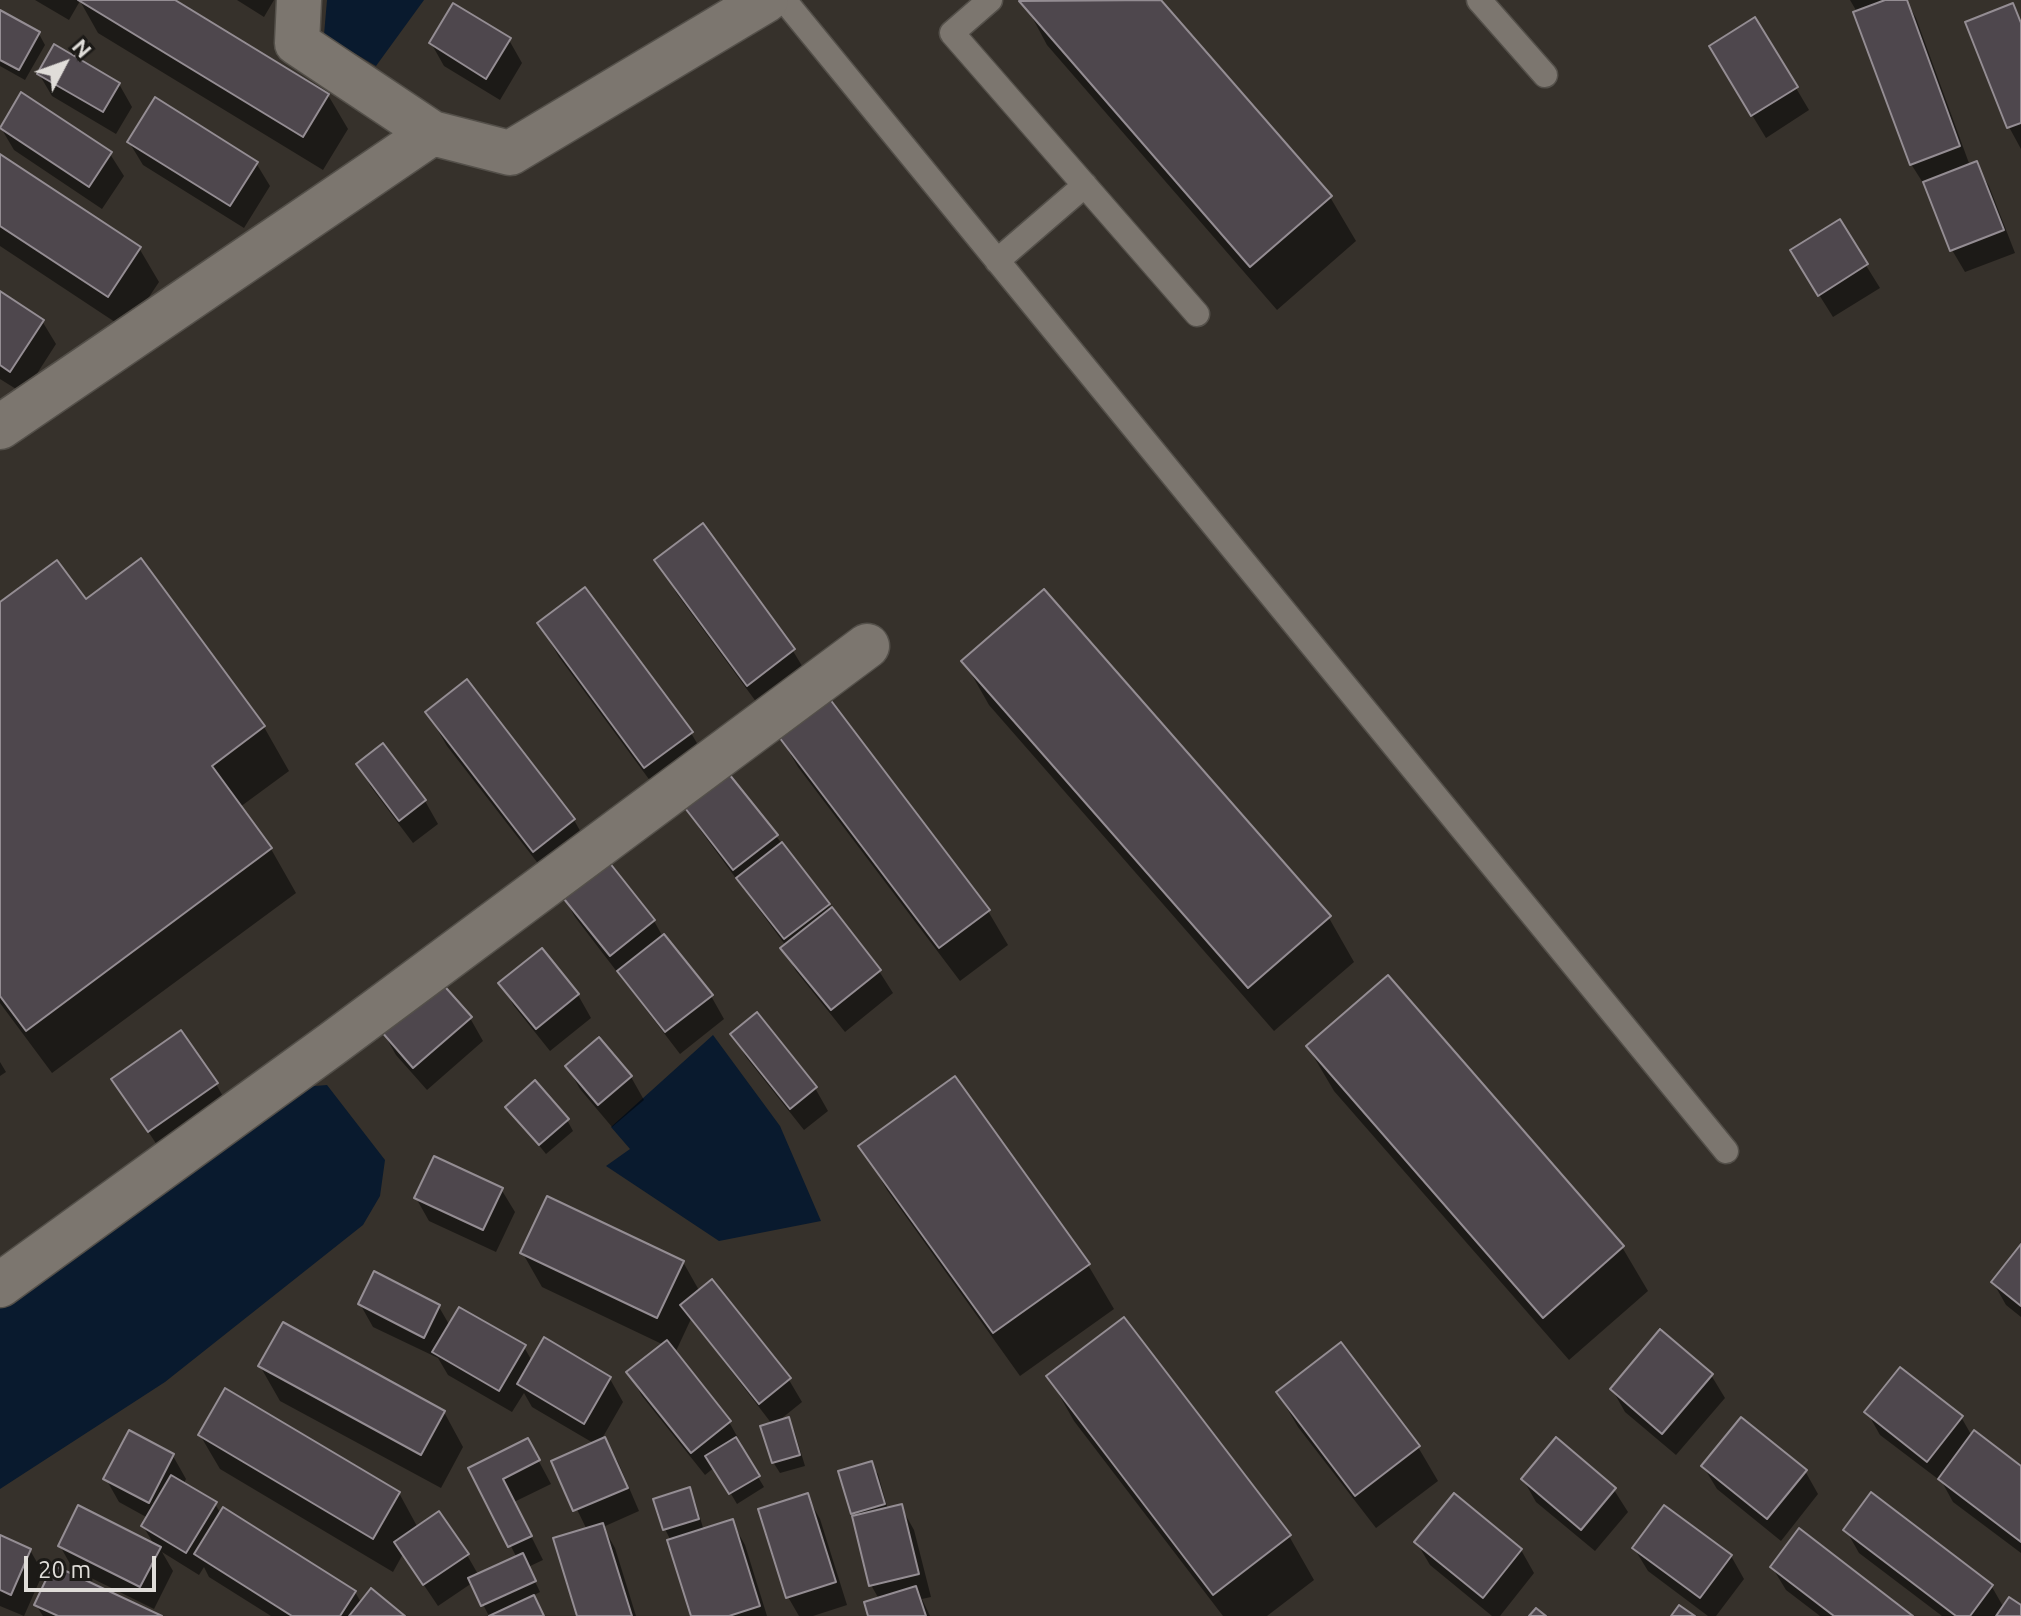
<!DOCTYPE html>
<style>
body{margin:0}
#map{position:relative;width:2021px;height:1616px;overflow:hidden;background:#36312b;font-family:Ubuntu,sans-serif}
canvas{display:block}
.north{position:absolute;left:24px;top:24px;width:80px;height:80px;-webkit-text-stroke:6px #1c1a17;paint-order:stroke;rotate:49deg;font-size:22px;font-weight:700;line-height:32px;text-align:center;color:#e0ddd9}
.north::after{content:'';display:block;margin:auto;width:28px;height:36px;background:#e0ddd9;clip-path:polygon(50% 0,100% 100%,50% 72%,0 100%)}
.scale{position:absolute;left:24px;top:1556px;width:132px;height:36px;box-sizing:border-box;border:4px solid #e0ddd9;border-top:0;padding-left:10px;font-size:24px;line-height:28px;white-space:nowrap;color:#e0ddd9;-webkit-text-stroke:6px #1c1a17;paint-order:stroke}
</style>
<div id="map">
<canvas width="2021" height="1616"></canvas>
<div class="north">N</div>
<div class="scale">20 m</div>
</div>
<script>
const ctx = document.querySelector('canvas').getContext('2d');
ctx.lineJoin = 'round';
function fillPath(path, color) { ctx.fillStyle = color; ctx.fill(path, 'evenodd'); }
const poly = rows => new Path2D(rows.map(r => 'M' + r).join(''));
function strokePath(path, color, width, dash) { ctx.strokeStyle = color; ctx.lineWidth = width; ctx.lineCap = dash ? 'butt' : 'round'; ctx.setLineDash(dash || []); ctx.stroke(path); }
fillPath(poly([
 [327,0,424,0,376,66,324,35],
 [713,1035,780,1126,821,1221,719,1241,606,1166,630,1149,611,1127],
 [327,1085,385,1160,380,1196,363,1225,165,1382,0,1489,0,1308,204,1151,303,1087]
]), '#091a2e');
fillPath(poly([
 [35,0,171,0,328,95,348,129,323,170,98,33,80,1,69,20],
 [237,0,274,0,264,17],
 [1023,0,1159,0,1330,197,1356,241,1277,310,1047,45],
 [1850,0,1906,0,1916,18,1970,166,1976,164,1989,186,2015,253,1965,272,1952,250,1927,186,1925,186,1911,164,1857,12],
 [2012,6,2021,21,2021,149,2009,127],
 [0,12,39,34,45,45,25,80,0,66],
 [509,40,522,63,500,100,444,66,431,43],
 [1724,69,1796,88,1809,110,1766,138],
 [39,74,119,84,132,107,116,134,52,96],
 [1,128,110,154,124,176,102,209,14,150],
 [129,142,256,163,270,186,244,228,143,165],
 [0,156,139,248,159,282,127,330,0,246],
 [1839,222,1880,288,1833,317,1806,274],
 [0,294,42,321,56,344,24,394,0,379],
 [703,526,793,651,813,684,768,718,677,594,657,560],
 [85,602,264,727,289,771,240,807,271,849,296,893,52,1073,0,1003,0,605],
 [539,623,691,733,711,767,665,801,559,657],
 [964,661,1329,918,1354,962,1274,1031,989,705],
 [427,712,574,820,593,854,554,884,447,746],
 [778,733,988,911,1008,945,960,981,798,767],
 [383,746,425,801,438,824,413,843,371,787,358,764],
 [688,809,776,836,879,971,893,993,845,1032,796,971,783,949,786,946,701,831],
 [562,894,654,921,663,937,711,996,724,1019,680,1054,575,917],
 [542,950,578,995,591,1018,550,1051,514,1006,501,983],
 [470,1018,483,1041,427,1090,396,1055,383,1032],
 [733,1035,815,1088,828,1111,804,1130,746,1057],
 [599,1040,631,1077,644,1100,612,1127,580,1089,567,1066],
 [1308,1047,1622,1247,1648,1291,1569,1360,1334,1091],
 [0,1062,6,1072,0,1076],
 [114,1080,216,1084,229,1107,163,1154],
 [508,1107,567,1120,573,1131,546,1154],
 [861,1146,1088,1265,1114,1309,1020,1376,887,1190],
 [501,1189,515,1212,496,1252,429,1221,416,1198],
 [2021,1247,2021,1317,2006,1305,1993,1282],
 [522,1252,683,1262,700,1292,789,1380,802,1402,776,1423,788,1420,794,1430,805,1466,780,1473,773,1462,772,1424,691,1319,676,1351,670,1347,729,1422,742,1445,740,1447,764,1487,737,1504,715,1467,705,1475,642,1396,629,1373,664,1345,542,1287],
 [360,1304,439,1307,450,1326,524,1347,532,1361,610,1379,623,1402,600,1442,605,1440,618,1462,639,1511,603,1527,615,1548,636,1616,579,1616,587,1530,554,1462,595,1444,532,1407,524,1393,512,1412,448,1375,438,1358,373,1327],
 [260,1366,444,1412,463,1447,441,1488,280,1401],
 [1711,1375,1725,1398,1676,1455,1625,1412,1612,1389],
 [1049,1377,1289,1536,1314,1580,1267,1616,1223,1616,1074,1421],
 [1278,1393,1418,1447,1438,1481,1376,1528,1298,1427],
 [1867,1412,1961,1417,1972,1436,2021,1468,2021,1553,1953,1502,1942,1482,1880,1435],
 [200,1435,399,1493,418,1528,467,1555,479,1576,517,1558,471,1469,528,1441,551,1484,514,1502,543,1560,528,1567,540,1592,532,1596,544,1616,489,1616,472,1583,438,1606,403,1554,393,1572,220,1469],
 [173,1456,186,1479,183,1485,215,1504,221,1514,355,1592,362,1604,402,1616,271,1616,209,1577,204,1567,199,1575,162,1552,173,1571,154,1609,73,1569,60,1546,155,1546,143,1526,148,1518,119,1502,106,1479],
 [871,1464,878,1474,888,1510,901,1507,914,1530,931,1597,922,1599,930,1616,870,1616,879,1599,871,1585,853,1513],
 [1703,1466,1805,1471,1818,1494,1781,1541,1717,1489],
 [1523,1479,1614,1490,1628,1512,1595,1551,1536,1502],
 [689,1490,695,1501,704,1531,732,1522,745,1545,767,1616,693,1616,671,1541,665,1529],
 [807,1496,820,1519,847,1605,813,1616,799,1616,788,1597],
 [1846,1530,1992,1587,2004,1608,2021,1608,2021,1616,1942,1616,1859,1553],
 [0,1537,30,1550,43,1573,24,1616,0,1606],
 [1417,1543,1521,1550,1534,1573,1500,1616,1492,1616,1430,1565],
 [1634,1548,1731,1556,1744,1579,1716,1616,1708,1616,1648,1571],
 [1772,1567,1910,1616,1820,1616,1786,1590],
 [36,1605,157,1616,43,1616]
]), '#0007');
const building = poly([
 [78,0,175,0,329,94,303,137,78,0],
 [1161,0,1332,196,1250,267,1019,1,1161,0],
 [1885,0,1907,0,1960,146,1910,165,1853,12,1885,0],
 [453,3,511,38,486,79,429,43,453,3],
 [2013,3,2021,23,2021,123,2007,128,1965,22,2013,3],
 [0,10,40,32,19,70,0,60,0,10],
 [1755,17,1798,87,1751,116,1709,46,1755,17],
 [54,44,120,83,103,112,37,74,54,44],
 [21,92,112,152,89,187,0,128,21,92],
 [155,97,258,162,230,206,127,142,155,97],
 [0,154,141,247,108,297,0,226,0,154],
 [1977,161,2004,230,1950,251,1923,182,1977,161],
 [1840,219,1868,264,1818,296,1790,250,1840,219],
 [0,291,44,320,10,372,0,365,0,291],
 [703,523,795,649,747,686,654,560,703,523],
 [141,558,265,726,212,766,272,848,26,1031,0,996,0,602,57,560,86,599,141,558],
 [585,587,693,732,644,768,537,623,585,587],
 [1044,589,1331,916,1248,988,961,661,1044,589],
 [467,679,575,819,533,852,425,712,467,679],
 [826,694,990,910,939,948,776,733,826,694],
 [383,743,426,800,399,821,356,764,383,743],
 [729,774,778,835,733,870,685,808,729,774],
 [782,842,830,904,784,939,736,878,782,842],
 [605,857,655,920,610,956,560,894,605,857],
 [832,907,881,970,831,1010,780,948,832,907],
 [664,934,713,995,665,1032,617,971,664,934],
 [542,948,579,994,536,1029,498,983,542,948],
 [1388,975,1624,1246,1543,1318,1306,1046,1388,975],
 [439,980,472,1017,413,1068,381,1031,439,980],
 [757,1012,817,1087,790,1109,730,1034,757,1012],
 [181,1030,218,1083,148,1132,111,1079,181,1030],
 [599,1037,632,1076,598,1105,565,1066,599,1037],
 [955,1076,1090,1264,993,1333,858,1146,955,1076],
 [535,1080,569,1119,539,1145,505,1107,535,1080],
 [434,1156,503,1188,483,1230,414,1198,434,1156],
 [547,1196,684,1261,657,1318,520,1253,547,1196],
 [2021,1244,2021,1306,1991,1282,2021,1244],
 [374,1271,440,1305,424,1338,358,1304,374,1271],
 [712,1279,791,1378,759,1404,680,1305,712,1279],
 [459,1307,526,1345,499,1391,432,1352,459,1307],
 [1124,1317,1291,1535,1213,1595,1046,1376,1124,1317],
 [283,1322,445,1411,421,1455,258,1366,283,1322],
 [1660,1329,1713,1374,1662,1434,1610,1389,1660,1329],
 [544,1337,611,1377,584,1424,517,1384,544,1337],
 [667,1340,731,1421,691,1453,626,1372,667,1340],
 [1341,1342,1420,1446,1355,1496,1276,1392,1341,1342],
 [1900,1367,1963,1416,1927,1462,1864,1412,1900,1367],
 [225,1388,400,1492,373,1539,198,1435,225,1388],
 [789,1417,800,1455,772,1463,760,1426,789,1417],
 [1741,1417,1807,1470,1767,1519,1701,1466,1741,1417],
 [129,1430,174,1454,149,1503,103,1479,129,1430],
 [1974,1430,2021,1466,2021,1542,1938,1479,1974,1430],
 [605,1437,628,1488,573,1511,551,1461,605,1437],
 [736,1437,760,1476,729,1494,705,1456,736,1437],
 [1556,1437,1616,1488,1581,1530,1521,1479,1556,1437],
 [528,1438,540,1460,503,1479,532,1536,508,1547,468,1468,528,1438],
 [872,1461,885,1504,851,1514,838,1471,872,1461],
 [171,1475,217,1502,186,1553,141,1526,171,1475],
 [690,1487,699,1519,663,1530,653,1499,690,1487],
 [1871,1492,1993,1585,1970,1616,1956,1616,1843,1530,1871,1492],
 [808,1493,836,1582,786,1598,758,1509,808,1493],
 [1454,1493,1522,1549,1483,1598,1414,1542,1454,1493],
 [902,1504,919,1574,869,1586,852,1516,902,1504],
 [78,1505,161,1547,140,1587,58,1546,78,1505],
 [1664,1505,1732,1555,1700,1598,1632,1548,1664,1505],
 [223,1507,356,1591,340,1616,292,1616,194,1554,223,1507],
 [439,1511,469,1554,423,1585,394,1542,439,1511],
 [733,1519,760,1606,729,1616,691,1616,667,1540,733,1519],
 [603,1523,632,1616,577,1616,553,1538,603,1523],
 [1799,1528,1913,1616,1834,1616,1770,1567,1799,1528],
 [0,1535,31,1549,11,1595,0,1590,0,1535],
 [523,1553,536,1581,481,1606,468,1578,523,1553],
 [53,1565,162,1616,58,1616,34,1605,53,1565],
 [916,1586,926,1616,868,1616,864,1602,916,1586],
 [371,1588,405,1616,349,1616,371,1588],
 [534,1595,544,1616,489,1616,534,1595],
 [2009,1597,2021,1605,2021,1616,1996,1616,2009,1597],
 [1679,1605,1695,1616,1671,1616,1679,1605],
 [1536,1608,1546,1616,1529,1616,1536,1608]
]);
fillPath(building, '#4e474d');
strokePath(building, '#948d93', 2);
const lane = poly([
 [784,0,1726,1151],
 [990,0,952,33,1197,314],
 [1479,0,1545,75],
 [997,261,1085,185]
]);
const street = poly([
 [299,0,297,43,432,133],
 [0,427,432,133,510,153,766,0],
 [0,1285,332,1044,867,646]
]);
strokePath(lane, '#54504a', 27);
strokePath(street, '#54504a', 47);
strokePath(lane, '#7c766f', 24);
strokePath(street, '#7c766f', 44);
</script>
